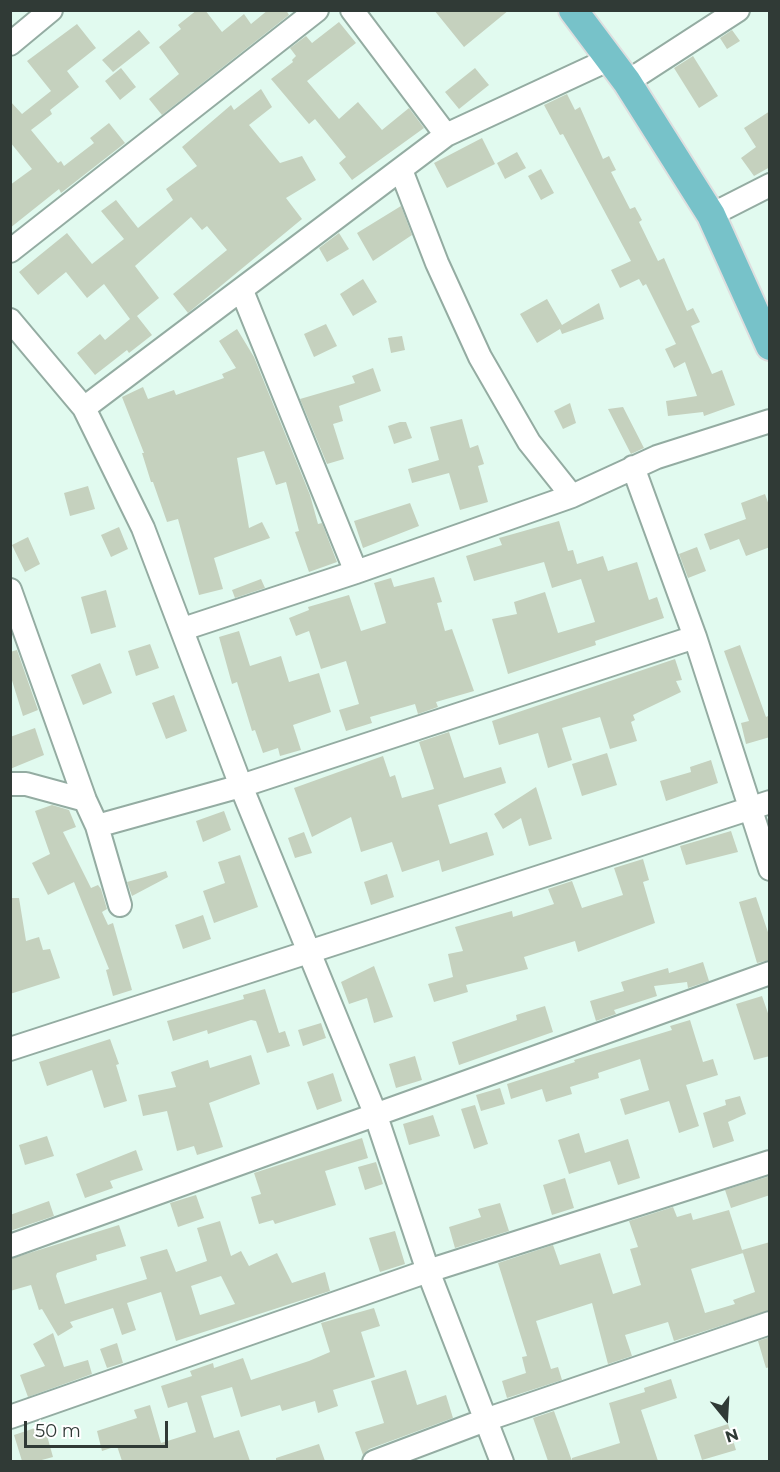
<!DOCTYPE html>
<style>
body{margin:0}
#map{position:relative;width:780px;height:1472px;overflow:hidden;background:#e1faef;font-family:Montserrat,sans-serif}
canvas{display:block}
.frame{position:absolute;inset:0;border:12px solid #303a36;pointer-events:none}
.north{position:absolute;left:696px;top:1388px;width:60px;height:60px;-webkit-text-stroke:4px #fff;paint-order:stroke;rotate:162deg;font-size:16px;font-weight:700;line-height:24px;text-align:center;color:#303a36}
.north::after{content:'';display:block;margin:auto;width:21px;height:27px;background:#303a36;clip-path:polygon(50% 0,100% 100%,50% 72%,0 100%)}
.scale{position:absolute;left:24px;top:1421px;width:144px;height:27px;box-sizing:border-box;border:3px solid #303a36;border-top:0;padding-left:8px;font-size:18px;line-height:21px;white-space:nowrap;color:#303a36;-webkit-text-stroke:4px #fff;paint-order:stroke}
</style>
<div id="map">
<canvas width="780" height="1472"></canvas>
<div class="frame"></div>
<div class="north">N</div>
<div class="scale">50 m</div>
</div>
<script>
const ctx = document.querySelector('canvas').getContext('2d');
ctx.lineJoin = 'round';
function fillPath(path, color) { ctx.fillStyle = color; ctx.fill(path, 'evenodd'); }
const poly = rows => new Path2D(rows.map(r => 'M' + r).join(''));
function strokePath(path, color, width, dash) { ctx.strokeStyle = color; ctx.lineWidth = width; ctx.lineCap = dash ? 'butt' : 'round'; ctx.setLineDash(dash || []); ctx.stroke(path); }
fillPath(poly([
 [197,10,205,10,222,32,244,14,251,24,268,10,286,10,289,15,162,115,149,99,179,74,159,47,181,29,178,25],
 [434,10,509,10,464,47],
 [339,22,356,43,307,81,339,119,358,102,382,130,409,108,424,128,352,180,339,163,346,157,315,119,309,124,271,79,293,62,292,60,296,56,290,48,306,36,312,43],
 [77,24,96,48,67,71,79,87,50,110,52,114,31,130,58,163,61,161,64,166,94,143,90,138,109,123,125,143,61,193,59,189,10,228,10,185,32,169,10,142,10,101,22,114,51,91,27,61],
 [139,30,150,43,113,72,102,60],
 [732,30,740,41,727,49,720,38],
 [693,56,718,96,699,108,674,68],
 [121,68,136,87,120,100,105,81],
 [475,68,489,85,459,109,445,92],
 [261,89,272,107,249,125,280,163,302,156,316,180,286,198,302,219,188,313,173,294,227,250,207,226,202,230,191,217,135,266,159,298,137,316,152,335,129,353,127,350,95,375,77,353,100,334,105,340,130,319,104,284,87,298,66,272,38,295,19,272,67,233,92,264,124,239,101,211,116,200,138,228,173,200,166,189,197,166,182,147,231,105,234,110],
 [567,94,575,110,580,107,603,159,609,156,616,170,611,172,630,209,635,207,642,220,639,222,658,261,664,258,687,311,693,308,700,322,691,326,712,374,722,370,735,405,704,416,703,412,668,416,666,401,697,396,685,362,674,368,665,349,676,344,646,284,643,286,639,279,620,288,611,270,631,261,563,134,560,135,544,105],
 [770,111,770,167,754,176,741,158,756,147,744,128],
 [482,138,495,164,447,188,434,163],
 [517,152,526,168,505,179,497,163],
 [541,169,554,193,541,200,528,176],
 [401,206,412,235,373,261,357,233],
 [339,233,349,249,327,262,319,248],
 [363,279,377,302,353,316,340,294],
 [547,299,562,325,599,303,604,319,562,334,560,329,537,343,520,314],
 [326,324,337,346,314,357,304,334],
 [237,329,254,357,310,495,318,524,322,523,337,562,309,572,295,532,299,531,286,482,276,485,264,451,237,458,249,528,262,522,270,538,214,558,223,589,199,595,178,519,167,522,153,482,151,482,142,453,144,453,122,397,143,387,148,399,174,390,176,395,224,378,222,374,236,368,219,341],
 [402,336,405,350,391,353,388,338],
 [373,368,381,391,339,406,343,421,333,424,344,459,327,464,300,399,355,383,352,376],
 [570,403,576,423,563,429,554,411],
 [623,407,644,448,631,454,608,409],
 [462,419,470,448,478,445,484,464,478,466,488,502,460,510,449,473,412,483,408,469,439,460,430,427],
 [400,422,406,422,412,438,394,444,388,426],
 [88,486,95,509,70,516,64,493],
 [765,494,770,508,770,547,746,556,739,539,710,550,704,534,746,519,741,503],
 [410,503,419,526,363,548,354,521],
 [559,521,568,551,573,550,577,564,603,556,608,571,637,562,649,600,657,597,664,618,595,641,596,645,508,674,492,619,517,614,514,602,545,592,558,633,595,622,581,579,552,588,544,562,474,581,466,556,502,545,499,538],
 [119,527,128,549,111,557,101,535],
 [28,537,40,564,25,572,12,545],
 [697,547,706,571,688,578,679,554],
 [434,577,442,602,437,603,445,631,452,629,474,691,436,702,438,707,418,714,415,704,370,717,372,723,346,731,339,710,359,704,346,661,321,669,309,631,296,636,289,618,309,610,308,607,349,595,361,631,386,623,374,583,391,578,394,587],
 [261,579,265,588,235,598,232,590],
 [106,590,116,627,91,634,81,597],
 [239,631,250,666,281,656,289,682,319,673,331,712,293,725,301,750,280,756,278,748,263,753,255,730,252,731,237,682,232,684,219,637],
 [150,644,159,668,136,676,128,651],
 [740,645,766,717,770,715,770,737,746,744,741,723,749,721,724,651],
 [17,650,38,710,23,716,10,674,10,652],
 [675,659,682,680,676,681,681,692,633,715,635,720,631,722,637,741,610,749,600,717,562,728,572,760,548,768,538,733,499,745,492,721],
 [100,663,112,693,83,705,71,675],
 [174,695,187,731,166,739,152,703],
 [35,728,44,755,10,769,10,737],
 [449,732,464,778,501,767,506,783,438,805,450,844,487,832,494,855,442,872,439,860,402,872,392,842,361,852,351,817,312,837,294,788,383,756,390,777,395,775,402,798,434,789,419,742],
 [607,753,617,785,582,796,572,764],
 [711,760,718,783,666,801,660,781,691,772,690,767],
 [536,787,552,839,529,846,521,818,503,829,494,814],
 [52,805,69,810,76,827,63,832,91,888,98,885,101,889,107,909,102,912,108,925,113,923,132,990,113,996,106,970,109,969,74,882,48,895,32,863,50,854,35,811],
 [224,811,231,830,203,842,196,821],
 [731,831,738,852,686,865,680,846],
 [304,832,312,853,295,858,288,838],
 [240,855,258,907,214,923,203,891,225,883,218,862],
 [643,859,649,880,643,882,655,923,578,952,575,941,524,957,528,969,466,985,468,992,434,1002,428,984,453,977,448,954,463,951,455,927,512,911,513,917,554,904,548,889,572,881,582,908,623,895,614,868],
 [166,871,168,877,132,896,127,882],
 [387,874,394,897,371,905,364,882],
 [756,897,770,938,770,960,757,963,739,902],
 [10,898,19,898,26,941,39,937,43,950,50,949,60,978,10,994],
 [203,915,211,939,183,949,175,925],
 [703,962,709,981,688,988,687,982,654,986,657,996,614,1010,616,1014,596,1021,590,1001,624,991,621,982,668,968,669,973],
 [374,966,393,1017,374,1023,367,998,349,1004,341,982],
 [265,989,279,1033,285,1031,290,1046,267,1053,256,1021,251,1020,208,1034,207,1030,173,1041,167,1021,244,999,243,995],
 [762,996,770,1019,770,1056,754,1060,736,1004],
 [545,1006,553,1032,459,1065,452,1042,517,1020,516,1015],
 [690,1020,703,1062,713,1059,718,1075,686,1085,699,1126,679,1133,669,1101,625,1115,620,1099,649,1090,640,1059,598,1073,599,1078,570,1087,572,1094,546,1102,542,1089,511,1099,507,1084,575,1062,574,1060,672,1030,670,1026],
 [321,1023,326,1038,303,1046,298,1030],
 [110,1039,119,1064,116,1065,127,1101,104,1108,92,1070,47,1086,39,1062],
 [251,1055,260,1084,209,1103,223,1147,197,1155,194,1146,177,1151,167,1111,143,1116,138,1095,176,1087,171,1072,208,1060,210,1068],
 [415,1056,422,1080,396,1088,389,1064],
 [333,1073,342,1101,317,1110,307,1082],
 [500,1088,505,1104,481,1111,476,1095],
 [740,1096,746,1114,728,1122,734,1141,713,1148,703,1113,726,1105,725,1100],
 [475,1105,488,1144,474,1149,461,1109],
 [433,1115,440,1136,409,1145,403,1124],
 [579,1133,585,1153,628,1139,640,1178,618,1185,610,1161,569,1174,558,1140],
 [47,1136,54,1156,25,1165,19,1145],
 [362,1138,368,1158,325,1171,336,1205,275,1224,273,1220,259,1224,251,1197,261,1194,254,1173],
 [136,1150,143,1170,110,1181,113,1188,85,1198,76,1174],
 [376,1162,383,1184,365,1190,358,1167],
 [770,1176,770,1195,731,1208,725,1190],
 [565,1178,574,1208,552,1215,543,1185],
 [196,1195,204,1218,178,1227,170,1203],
 [49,1201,54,1216,10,1231,10,1215],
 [500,1203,509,1231,455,1248,449,1227,481,1217,478,1209],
 [673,1207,677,1217,691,1213,693,1220,729,1210,743,1253,691,1269,705,1313,735,1304,733,1300,755,1292,742,1250,770,1242,770,1310,674,1341,668,1322,625,1335,632,1356,608,1364,592,1303,536,1321,551,1369,558,1367,562,1380,507,1398,502,1381,526,1373,522,1357,527,1356,498,1263,553,1245,560,1265,600,1253,613,1294,641,1285,630,1249,638,1247,629,1221],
 [220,1221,231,1256,241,1251,249,1266,277,1253,292,1283,325,1272,330,1291,176,1341,161,1292,127,1303,136,1330,122,1335,113,1308,70,1322,73,1327,58,1336,42,1309,39,1310,31,1285,10,1291,10,1259,119,1225,126,1246,96,1255,97,1260,57,1273,56,1276,65,1304,147,1279,140,1257,167,1249,176,1272,207,1261,197,1228],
 [221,1276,235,1304,200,1315,191,1286],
 [395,1231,405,1264,380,1272,369,1238],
 [374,1308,380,1326,361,1332,375,1377,333,1390,338,1406,318,1413,315,1401,282,1411,280,1405,241,1417,232,1387,201,1396,214,1438,239,1430,250,1461,122,1461,117,1446,102,1451,97,1431,137,1418,134,1410,150,1405,161,1443,196,1432,187,1402,168,1408,161,1386,192,1376,190,1371,213,1363,214,1368,243,1358,251,1380,309,1361,330,1352,321,1323],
 [53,1333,64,1367,88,1360,92,1374,28,1397,20,1375,45,1366,33,1344],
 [770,1337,770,1367,766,1368,758,1341],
 [117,1343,123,1363,107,1368,100,1349],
 [406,1370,417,1405,446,1395,453,1418,369,1449,363,1455,355,1432,384,1423,371,1381],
 [671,1379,677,1398,641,1410,658,1461,572,1461,572,1458,620,1443,609,1403,645,1392,644,1388],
 [554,1411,572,1461,548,1461,533,1418],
 [728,1424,736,1450,702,1460,694,1435],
 [44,1425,53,1457,38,1461,22,1461,14,1435],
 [319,1444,325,1461,276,1461,276,1458]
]), '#c5d1be');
const minor = poly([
 [352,10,446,135],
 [10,44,51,10],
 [627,82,738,10],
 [401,170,437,263,480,357,529,442,572,496],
 [711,215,770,185],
 [10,251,317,10],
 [242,291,356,572],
 [10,320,84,408,143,528,241,786,375,1113,428,1271,502,1462],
 [84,408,446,135,610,59],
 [633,467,695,637,770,869],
 [10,590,85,800,97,826,120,905],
 [183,629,356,572,572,496,657,457,770,421],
 [10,784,26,784,85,800],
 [97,826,241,786,695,637],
 [10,1049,770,802],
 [10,1246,770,973],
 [10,1417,428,1271,770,1162],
 [374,1462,488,1419,770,1323]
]);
const major = poly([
 [573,10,627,82,711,215,770,346]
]);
strokePath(minor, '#94aca2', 26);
strokePath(major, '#dedfdf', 32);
strokePath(minor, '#fff', 22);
strokePath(major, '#77c2c9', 28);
</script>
